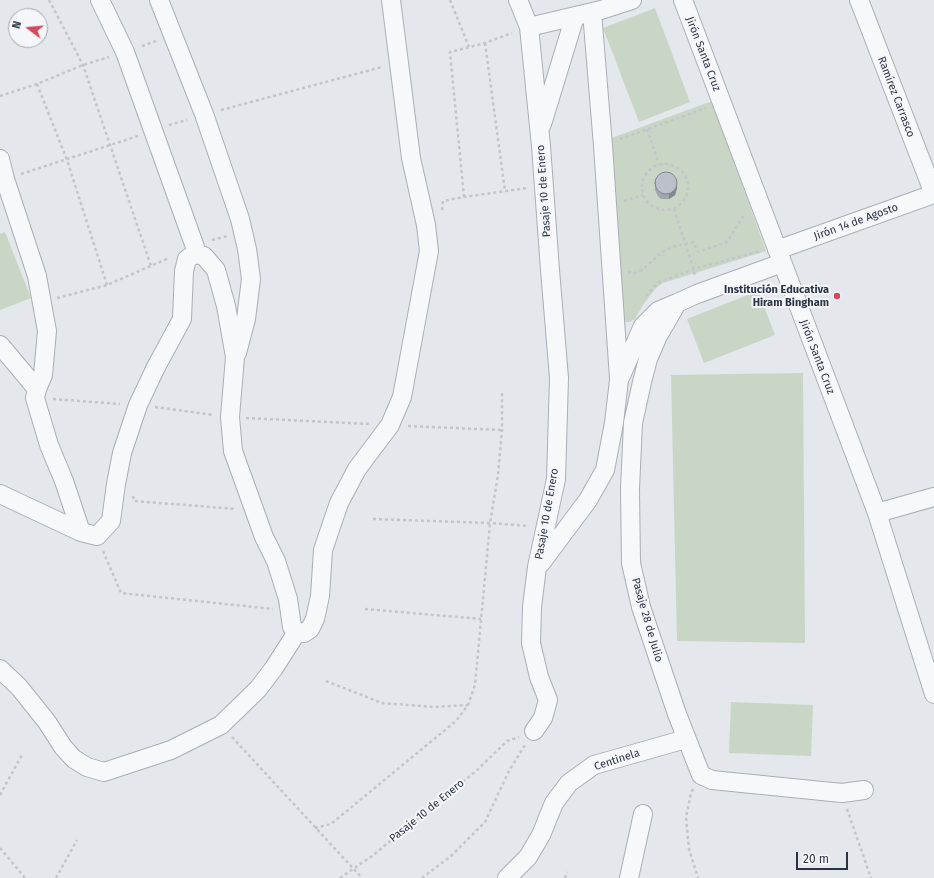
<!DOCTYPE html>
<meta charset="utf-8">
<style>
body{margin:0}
#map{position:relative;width:934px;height:878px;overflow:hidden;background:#e4e7ec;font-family:"Fira Sans",sans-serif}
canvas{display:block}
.north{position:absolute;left:8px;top:8px;width:40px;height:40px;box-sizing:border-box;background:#f4f6f9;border:1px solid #a4a8b1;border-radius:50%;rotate:286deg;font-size:11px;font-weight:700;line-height:16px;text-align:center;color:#2b3445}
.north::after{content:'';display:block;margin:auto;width:14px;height:18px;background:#d1495b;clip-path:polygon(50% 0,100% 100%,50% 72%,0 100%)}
.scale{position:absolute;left:796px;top:852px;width:52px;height:18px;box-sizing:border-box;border:2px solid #2b3445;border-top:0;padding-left:5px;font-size:12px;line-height:14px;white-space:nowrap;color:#2b3445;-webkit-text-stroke:3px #f4f6f9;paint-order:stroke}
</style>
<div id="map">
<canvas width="934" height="878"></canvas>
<div class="north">N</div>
<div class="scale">20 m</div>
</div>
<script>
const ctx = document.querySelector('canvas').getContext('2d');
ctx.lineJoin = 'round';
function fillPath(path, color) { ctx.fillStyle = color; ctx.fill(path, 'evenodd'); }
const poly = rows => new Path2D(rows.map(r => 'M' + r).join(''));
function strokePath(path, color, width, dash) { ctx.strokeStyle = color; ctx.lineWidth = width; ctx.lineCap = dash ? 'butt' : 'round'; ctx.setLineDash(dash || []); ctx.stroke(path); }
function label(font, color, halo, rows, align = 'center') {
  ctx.font = font + ' "Fira Sans",sans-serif'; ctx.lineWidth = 4; ctx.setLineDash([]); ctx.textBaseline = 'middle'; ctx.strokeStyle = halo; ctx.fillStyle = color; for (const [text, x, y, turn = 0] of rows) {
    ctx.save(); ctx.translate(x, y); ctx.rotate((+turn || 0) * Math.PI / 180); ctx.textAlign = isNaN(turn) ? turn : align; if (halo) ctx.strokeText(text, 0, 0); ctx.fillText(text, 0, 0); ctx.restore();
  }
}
fillPath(poly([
 [655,8,690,102,639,122,603,28],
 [712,101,766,251,663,283,655,289,643,305,635,319,630,322,624,322,620,318,606,140],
 [5,232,31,298,0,310,0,234],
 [758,291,775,335,704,363,687,319],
 [803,373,805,643,677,641,671,375],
 [731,702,813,705,811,756,729,753]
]), '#c9d6c5');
const minor = poly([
 [100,0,125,52,195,247,195,254],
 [159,0,204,114,240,219,247,249,251,279,246,319,237,353],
 [518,0,529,27,541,146,550,270,559,378,556,479,537,567,532,607,531,643,539,677,548,700,543,718,534,731],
 [683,0,877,513,934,694],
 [859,0,934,194],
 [592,12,603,146,619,378],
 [529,27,601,10,632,0],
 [542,124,575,16],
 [0,159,5,179,37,276,47,331,43,375,37,389,35,398,49,445,64,481,81,532],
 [777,250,934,194],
 [677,303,658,336,648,359,642,382,633,423,630,489,631,563,641,607,677,714,701,775,712,780,842,793,864,790],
 [0,345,37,389],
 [0,494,81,532,97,536,111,521,116,484,122,453,138,405,156,367,182,319,184,271,187,259,195,254,204,256,216,270,226,306,235,357,230,417,233,451,264,537,276,561,288,599,292,627,297,632,304,633,310,629,315,619,320,596,323,550,339,503,357,469,390,425,402,397,429,251,426,225,411,158,391,0],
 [877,513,934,497],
 [541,563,588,500,605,470,614,423,619,380,643,326,658,311,677,303,697,294,782,263],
 [0,669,19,687,47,722,63,747,74,759,87,767,104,772,171,750,221,725,258,689,274,668,297,632],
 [507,878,528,857,541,835,554,803,569,783,594,765,686,739],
 [629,878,643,814]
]);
strokePath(minor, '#a9aeb7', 20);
strokePath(poly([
 [49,0,83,65,151,266],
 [450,0,469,47],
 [485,43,505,191],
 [142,46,156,41],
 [37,84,67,160,107,285],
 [0,96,37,84,83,65,109,57],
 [221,110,382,67],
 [169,125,187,120],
 [647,129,659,164],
 [620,139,706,108],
 '642 187a23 23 0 1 1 46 0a23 23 0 1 1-46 0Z',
 [21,174,138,136],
 [464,197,450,52,485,43,512,33],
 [624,201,643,195],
 [674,209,694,270,695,277],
 [442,210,443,201,464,197,527,188],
 [212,240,227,236],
 [628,272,635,273,642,270,661,253,672,247,693,242,698,252,727,242,745,213],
 [646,296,659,282,698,268,760,251],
 [57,298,107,285,169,258],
 [53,399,120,404],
 [155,407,214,415],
 [246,418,369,424],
 [408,426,502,430],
 [133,496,134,501,236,509],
 [373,519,490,523,529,526],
 [103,551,121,593,273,609],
 [365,609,481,619],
 [326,681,382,703,434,707,468,705],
 [232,737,362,878],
 [693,789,691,793,686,817,689,849,698,878],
 [0,795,23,753],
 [847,809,871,878],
 [315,828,331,824,456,721,468,705,475,685,490,523,498,475,502,430,502,392],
 [0,848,25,878],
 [56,878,77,840],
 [340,878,372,856,476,771,507,741,519,737],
 [422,878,451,856,485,822,509,771,525,745],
 [565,878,567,872]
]), '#c2c5cb', 2.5, [3, 3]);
strokePath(minor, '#f7f8fa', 18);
fillPath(poly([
 [655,184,677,188,675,195,669,199,661,199,658,196,655,190]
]), '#a1a5ae');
fillPath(poly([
 [677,182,677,188,675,195,669,199,669,193]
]), '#83868d');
const building = poly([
 '655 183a11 11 0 1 1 22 0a11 11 0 1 1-22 0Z'
]);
fillPath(building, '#bbc0ca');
strokePath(building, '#83868d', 1);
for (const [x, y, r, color] of [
 [837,296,4,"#d1495b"]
]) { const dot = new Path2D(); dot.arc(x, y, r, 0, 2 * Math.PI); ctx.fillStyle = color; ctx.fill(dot); strokePath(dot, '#f4f6f9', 1.5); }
label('11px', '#2b3445', '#f4f6f9', [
 ["Jirón Santa Cruz",703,54,69],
 ["Ramírez Carrasco",896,97,69],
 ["Pasaje 10 de Enero",544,191,-94],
 ["Jirón 14 de Agosto",856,222,-20],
 ["Jirón Santa Cruz",817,357,69],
 ["Pasaje 10 de Enero",547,514,-80],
 ["Pasaje 28 de Julio",647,620,74],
 ["Centinela",617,760,-18],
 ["Pasaje 10 de Enero",427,811,-39]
]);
label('bold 11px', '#2b3445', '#f4f6f9', [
 ["Institución Educativa",829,290],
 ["Hiram Bingham",829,303]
], 'right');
</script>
